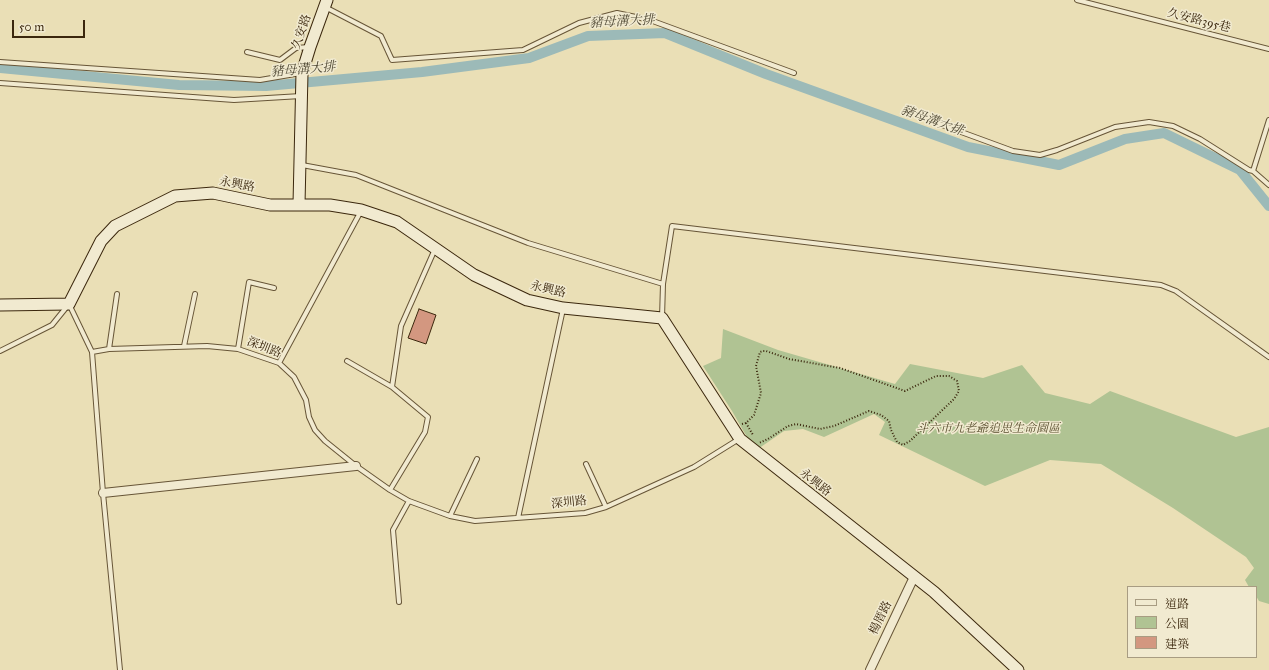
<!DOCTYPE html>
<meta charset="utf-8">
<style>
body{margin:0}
#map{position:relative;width:1269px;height:670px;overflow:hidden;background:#eadfb6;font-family:"IM FELL Great Primer","Noto Serif TC",serif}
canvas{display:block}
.legend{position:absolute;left:1127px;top:586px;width:130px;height:72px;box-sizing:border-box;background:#f1ead0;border:1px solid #a89c82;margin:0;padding:5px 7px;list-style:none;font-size:12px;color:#3b270d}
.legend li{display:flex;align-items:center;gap:8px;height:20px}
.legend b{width:20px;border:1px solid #a89c82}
.scale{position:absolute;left:12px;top:20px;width:73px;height:18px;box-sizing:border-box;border:2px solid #3b270d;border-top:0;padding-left:5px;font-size:12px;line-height:14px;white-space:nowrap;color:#3b270d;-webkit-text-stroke:3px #f1ead0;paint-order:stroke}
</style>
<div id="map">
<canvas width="1269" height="670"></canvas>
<ul class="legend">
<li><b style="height:5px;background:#f1ead0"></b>道路</li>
<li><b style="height:11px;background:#b0c393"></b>公園</li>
<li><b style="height:11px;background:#d39780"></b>建築</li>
</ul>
<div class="scale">50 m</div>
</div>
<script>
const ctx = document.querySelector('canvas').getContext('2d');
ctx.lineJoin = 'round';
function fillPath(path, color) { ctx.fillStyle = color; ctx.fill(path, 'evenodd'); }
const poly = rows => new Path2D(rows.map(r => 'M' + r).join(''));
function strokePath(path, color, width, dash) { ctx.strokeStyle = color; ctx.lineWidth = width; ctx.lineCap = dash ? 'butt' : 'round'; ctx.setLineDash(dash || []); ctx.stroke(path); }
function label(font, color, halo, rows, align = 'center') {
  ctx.font = font + ' "IM FELL Great Primer","Noto Serif TC",serif'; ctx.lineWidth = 3; ctx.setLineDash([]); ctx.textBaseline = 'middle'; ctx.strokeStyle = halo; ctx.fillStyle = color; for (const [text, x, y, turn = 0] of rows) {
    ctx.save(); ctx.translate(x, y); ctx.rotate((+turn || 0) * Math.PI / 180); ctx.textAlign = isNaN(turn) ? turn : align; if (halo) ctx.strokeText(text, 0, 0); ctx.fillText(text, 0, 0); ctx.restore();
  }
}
fillPath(poly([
 [723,329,778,350,895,384,910,364,983,378,1022,365,1045,393,1090,404,1110,391,1236,437,1269,427,1269,604,1259,601,1256,596,1256,587,1249,587,1245,580,1254,568,1246,557,1173,508,1101,464,1050,460,985,486,879,435,885,422,874,414,824,437,803,429,784,431,755,451,732,411,703,366,721,358]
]), '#b0c393');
strokePath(poly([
 [0,68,179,85,266,86,422,72,529,58,588,36,665,33,766,74,968,147,1059,165,1125,139,1164,133,1240,170,1269,206]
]), '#9cbab8', 10);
const building = poly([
 [419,309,436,315,426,344,408,338,419,309]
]);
fillPath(building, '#d39780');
strokePath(building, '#3b270d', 1);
const lane = poly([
 [1077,0,1269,49],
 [325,7,381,36,392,60,523,50,579,23,617,13,650,20,794,73],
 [247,52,280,60,296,48,309,47],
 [0,62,260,80,301,73],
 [0,83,234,100,301,96],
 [934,122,1013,151,1040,155,1057,150,1115,127,1149,122,1173,126,1200,139,1249,170,1253,171,1269,185],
 [302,165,356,175,528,243,663,284],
 [1253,171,1269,120],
 [662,318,663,284,672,226,1161,285,1176,291,1269,357],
 [184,346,195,294],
 [109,349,117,294],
 [238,349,249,282,274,288],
 [0,351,52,325,69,304,92,352,103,493,120,670],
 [92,352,109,349,207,346,238,349,279,363,294,377,306,400,309,417,315,430,325,441,356,466,390,490,409,501,450,516,475,521,585,513,606,507,694,467,739,439],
 [347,361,392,387,428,417,425,432,390,490],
 [279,363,361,211],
 [392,387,401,326,435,249],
 [586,464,606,507],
 [450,516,477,459],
 [518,518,563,309],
 [399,602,393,530,409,501]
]);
const street = poly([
 [103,493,356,466],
 [870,670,914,577]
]);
const secondary = poly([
 [299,204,302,73,310,47,327,0],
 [0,305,69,304,101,241,115,226,175,196,213,193,270,205,330,205,361,210,397,222,474,275,527,300,563,308,662,318,740,439,934,592,1018,670]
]);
strokePath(lane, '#675537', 6);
strokePath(street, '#675537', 10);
strokePath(secondary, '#3b270d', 13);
strokePath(poly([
 [746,423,753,435],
 [742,424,746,423,754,415,761,393,756,366,760,352,763,351,766,351,789,359,840,368,905,391,936,376,949,376,957,381,959,391,954,399,910,441,903,445,897,442,891,430,889,421,881,415,869,411,834,426,820,429,796,424,788,426,768,439,759,443]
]), '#3b270d', 2, [1, 2]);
strokePath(lane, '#f1ead0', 4);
strokePath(street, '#f1ead0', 8);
strokePath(secondary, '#f1ead0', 11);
label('12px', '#3b270d', '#f1ead0', [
 ["久安路395巷",1199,21,14],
 ["久安路",302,32,-71],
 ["永興路",237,185,11],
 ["永興路",548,290,13],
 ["深圳路",264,348,21],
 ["永興路",815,483,38],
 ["深圳路",569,503,-6],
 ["楊厝路",881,618,-64]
]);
label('italic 12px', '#584e2e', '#f1ead0', [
 ["斗六市九老爺追思生命園區",988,429]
]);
label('italic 13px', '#534c38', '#f1ead0', [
 ["豬母溝大排",622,22,-3],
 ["豬母溝大排",303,70,-5],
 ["豬母溝大排",932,121,20]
]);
</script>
